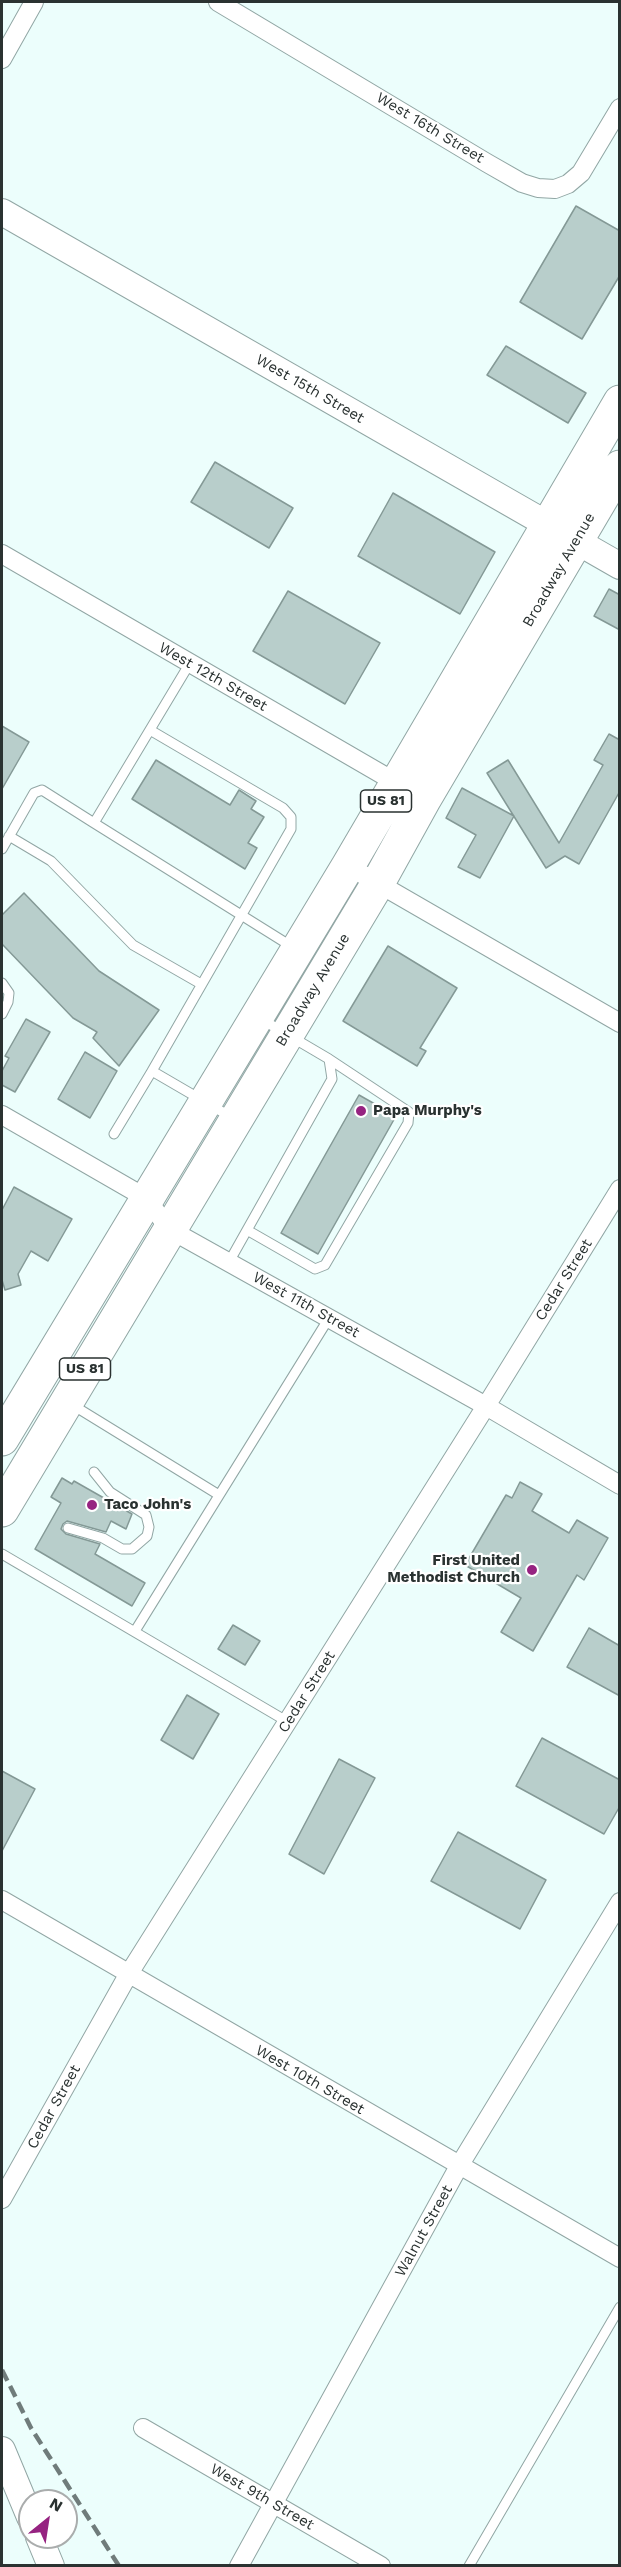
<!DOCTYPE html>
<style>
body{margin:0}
#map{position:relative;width:621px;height:2567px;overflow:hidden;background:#ecfefc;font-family:"Work Sans",sans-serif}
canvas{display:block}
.frame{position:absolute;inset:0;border:3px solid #2a3231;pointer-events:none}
.north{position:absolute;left:18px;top:2489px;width:60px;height:60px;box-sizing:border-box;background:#fff;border:2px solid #aaadad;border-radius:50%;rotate:30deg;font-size:16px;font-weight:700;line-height:24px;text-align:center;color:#2a3231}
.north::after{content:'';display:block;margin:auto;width:21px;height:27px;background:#962381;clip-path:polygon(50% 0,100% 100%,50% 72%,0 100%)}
</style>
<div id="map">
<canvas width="621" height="2567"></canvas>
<div class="frame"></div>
<div class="north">N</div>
</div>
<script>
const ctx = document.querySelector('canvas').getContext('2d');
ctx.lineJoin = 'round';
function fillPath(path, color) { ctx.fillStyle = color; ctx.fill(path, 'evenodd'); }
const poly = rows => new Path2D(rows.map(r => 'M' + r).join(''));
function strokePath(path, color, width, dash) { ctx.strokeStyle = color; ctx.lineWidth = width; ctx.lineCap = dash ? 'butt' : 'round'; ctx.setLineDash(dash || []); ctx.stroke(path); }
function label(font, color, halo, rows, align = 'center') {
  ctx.font = font + ' "Work Sans",sans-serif'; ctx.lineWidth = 4.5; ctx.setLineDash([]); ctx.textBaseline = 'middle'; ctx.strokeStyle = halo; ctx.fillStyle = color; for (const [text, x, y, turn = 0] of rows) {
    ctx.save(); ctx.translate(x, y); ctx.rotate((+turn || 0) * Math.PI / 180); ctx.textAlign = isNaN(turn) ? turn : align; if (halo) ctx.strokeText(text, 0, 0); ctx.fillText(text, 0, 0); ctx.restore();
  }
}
const building = poly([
 [576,206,620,231,620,275,582,339,520,302,576,206],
 [506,346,586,393,568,423,487,375,506,346],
 [215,462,293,508,269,548,191,502,215,462],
 [393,493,495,552,460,614,358,556,393,493],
 [609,589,620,595,620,630,594,616,609,589],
 [288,591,380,643,345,704,253,651,288,591],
 [2,726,29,742,2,789,2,726],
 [609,734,618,739,620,736,620,791,579,864,565,856,546,868,487,773,508,760,559,843,603,765,594,760,609,734],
 [156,760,230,805,239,790,256,801,251,809,264,817,248,843,257,848,245,869,132,799,156,760],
 [462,788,514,816,480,878,458,867,476,835,446,818,462,788],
 [24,893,99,971,159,1010,119,1066,93,1038,97,1032,73,1018,2,944,2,915,24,893],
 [388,946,457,988,420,1048,426,1051,417,1066,343,1021,388,946],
 [26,1019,50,1032,15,1092,2,1085,2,1071,9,1058,5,1056,26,1019],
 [85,1052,117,1071,90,1118,58,1099,85,1052],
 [359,1095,396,1116,318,1254,281,1233,359,1095],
 [14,1187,72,1219,48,1261,31,1251,18,1274,21,1285,5,1290,2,1280,2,1210,14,1187],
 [62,1478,72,1484,74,1481,132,1514,126,1529,111,1521,106,1532,67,1521,63,1524,61,1529,66,1534,100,1544,95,1554,145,1583,132,1606,35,1549,61,1503,51,1497,62,1478],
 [520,1482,542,1494,532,1511,569,1533,577,1520,608,1538,584,1580,577,1575,533,1651,501,1632,521,1598,465,1565,506,1495,512,1498,520,1482],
 [233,1625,260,1641,245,1665,218,1649,233,1625],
 [589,1628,620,1646,620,1696,567,1667,589,1628],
 [187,1695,219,1714,193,1759,161,1740,187,1695],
 [542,1738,620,1780,620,1806,604,1834,516,1786,542,1738],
 [339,1759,375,1778,324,1874,289,1854,339,1759],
 [2,1771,35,1789,2,1851,2,1771],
 [458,1832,546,1880,520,1929,431,1881,458,1832]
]);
fillPath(building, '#b8cecb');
strokePath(building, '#849996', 1.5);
const lane = poly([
 [190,663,94,823,294,948],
 [150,730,283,808,291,817,291,829,152,1071,231,1117],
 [9,836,51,861,133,945,201,984],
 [2,849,34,793,42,790,94,823],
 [2,983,9,993,8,1002,2,1014],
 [114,1134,152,1071],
 [247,1230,315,1269,325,1265,408,1123,409,1112,329,1059],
 [229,1262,332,1079,329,1059,261,1019],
 [71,1404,219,1495],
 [68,1528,103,1538,122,1549,132,1549,147,1536,149,1527,146,1515,110,1492,94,1472],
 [2,1554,288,1722],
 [135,1631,329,1318],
 [469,2566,620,2307]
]);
const street = poly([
 [218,2,487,163,522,183,538,188,555,189,568,184,581,173,620,108],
 [2,59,34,2],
 [2,554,402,786],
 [348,866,620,1023],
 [2,1115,146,1198,169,1229,486,1406,620,1485],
 [2,1900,620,2258],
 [2,2199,128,1975,486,1406,620,1189],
 [143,2428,381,2566],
 [239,2566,459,2166,620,1902]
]);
const secondary = poly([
 [2,212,620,566],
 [2,2450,30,2517],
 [39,2537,51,2566]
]);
const highway = poly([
 [2,1439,348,866,620,402],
 [2,1510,378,883,425,798,620,467]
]);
strokePath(lane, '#91a6a4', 11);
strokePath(street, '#91a6a4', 20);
strokePath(secondary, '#91a6a4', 28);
strokePath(highway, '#91a6a4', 35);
strokePath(lane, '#fff', 9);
strokePath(street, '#fff', 18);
strokePath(secondary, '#fff', 26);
strokePath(highway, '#fff', 33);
strokePath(poly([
 [2,2370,31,2428,119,2566]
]), '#707c7b', 4.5, [12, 6]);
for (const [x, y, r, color] of [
 [361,1111,6,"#962381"],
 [92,1505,6,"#962381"],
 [532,1570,6,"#962381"]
]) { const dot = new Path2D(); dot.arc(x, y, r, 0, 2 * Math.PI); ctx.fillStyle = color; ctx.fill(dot); strokePath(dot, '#fff', 2); }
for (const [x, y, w] of [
 [386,801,51],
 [85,1369,51]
]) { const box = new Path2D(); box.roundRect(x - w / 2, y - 11, w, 22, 4.5); ctx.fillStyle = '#fff'; ctx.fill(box); strokePath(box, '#2a3231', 1.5); }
label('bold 14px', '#2a3231', null, [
 ["US 81",386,801],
 ["US 81",85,1369]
]);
label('15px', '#2a3231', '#fff', [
 ["West 16th Street",430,128,31],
 ["West 15th Street",310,389,30],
 ["Broadway Avenue",559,570,-60],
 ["West 12th Street",213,677,30],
 ["Broadway Avenue",313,990,-59],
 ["Cedar Street",564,1280,-58],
 ["West 11th Street",306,1305,29],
 ["Cedar Street",307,1692,-58],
 ["West 10th Street",310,2080,30],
 ["Cedar Street",54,2107,-61],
 ["Walnut Street",424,2231,-61],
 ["West 9th Street",262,2497,30]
]);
label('bold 15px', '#2a3231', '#fff', [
 ["Papa Murphy's",373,1111],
 ["Taco John's",104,1505],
 ["First United",520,1561,"right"],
 ["Methodist Church",520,1578,"right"]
], 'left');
</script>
